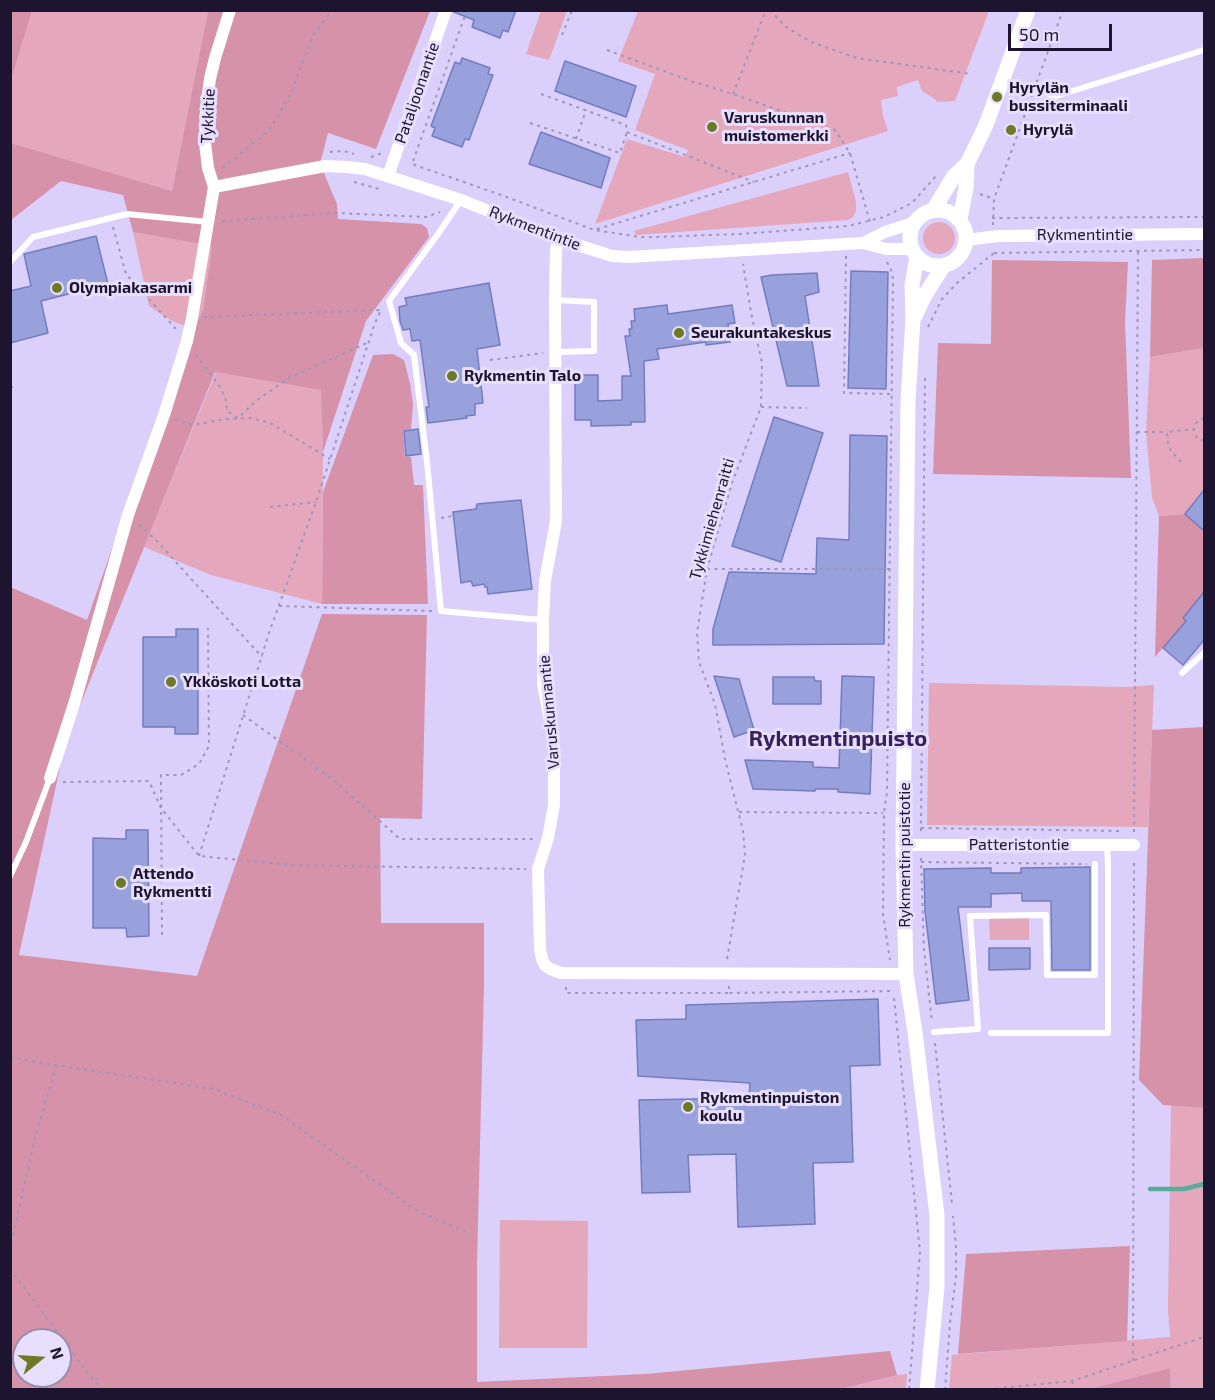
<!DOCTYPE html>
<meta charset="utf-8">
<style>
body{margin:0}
#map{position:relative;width:1215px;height:1400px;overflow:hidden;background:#dbcffb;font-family:"Exo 2",sans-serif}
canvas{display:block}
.frame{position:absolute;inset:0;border:12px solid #1d152f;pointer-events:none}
.north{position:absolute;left:12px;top:1328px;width:60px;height:60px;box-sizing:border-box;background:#e7dffd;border:2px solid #968eab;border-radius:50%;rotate:72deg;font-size:16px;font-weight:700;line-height:24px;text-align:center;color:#1d152f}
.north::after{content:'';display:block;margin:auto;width:21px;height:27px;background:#6c7925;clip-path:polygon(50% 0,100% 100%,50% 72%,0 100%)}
.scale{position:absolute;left:1008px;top:24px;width:104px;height:27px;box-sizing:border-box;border:3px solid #1d152f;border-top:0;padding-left:8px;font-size:18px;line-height:21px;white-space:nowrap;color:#1d152f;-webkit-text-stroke:4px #e7dffd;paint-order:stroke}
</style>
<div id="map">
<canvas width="1215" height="1400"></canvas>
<div class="frame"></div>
<div class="north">N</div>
<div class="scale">50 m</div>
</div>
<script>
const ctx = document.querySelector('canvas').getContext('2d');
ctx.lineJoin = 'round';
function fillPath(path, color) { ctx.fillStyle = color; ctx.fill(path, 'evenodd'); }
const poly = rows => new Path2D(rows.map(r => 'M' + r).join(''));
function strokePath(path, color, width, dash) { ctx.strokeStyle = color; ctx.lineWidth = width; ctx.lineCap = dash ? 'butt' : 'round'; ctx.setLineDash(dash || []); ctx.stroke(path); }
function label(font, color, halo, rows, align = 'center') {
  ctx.font = font + ' "Exo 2",sans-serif'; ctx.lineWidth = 6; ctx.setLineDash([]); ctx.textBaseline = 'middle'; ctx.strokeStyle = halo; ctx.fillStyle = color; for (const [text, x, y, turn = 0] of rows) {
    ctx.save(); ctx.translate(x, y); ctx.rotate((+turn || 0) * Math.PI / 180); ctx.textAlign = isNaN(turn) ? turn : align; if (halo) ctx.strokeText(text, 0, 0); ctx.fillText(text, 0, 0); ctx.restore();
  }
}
fillPath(poly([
 [32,11,208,11,172,191,11,143,11,80],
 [541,11,567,11,549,60,526,54],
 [638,11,638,10,989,11,955,101,937,102,935,99,922,91,918,80,897,87,898,96,881,100,883,116,888,131,595,224,627,139,685,157,688,150,635,130,655,74,618,61],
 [848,172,856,202,856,211,853,217,848,220,636,235,634,231],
 '923 238a16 16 0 1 1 32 0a16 16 0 1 1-32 0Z',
 [133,232,212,246,203,311,193,329,172,321,149,306],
 [1204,348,1204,490,1185,514,1159,516,1152,497,1146,433,1150,357],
 [216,372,322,390,323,452,322,604,211,575,144,547],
 [929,683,1126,687,1154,685,1148,827,927,825],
 [989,915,1029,915,1029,940,990,940],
 [1171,1105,1204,1108,1204,1389,1171,1389,1170,1368,1090,1389,949,1390,952,1355,1170,1337,1168,1310],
 [500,1220,588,1221,587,1348,499,1348],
 [907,1374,906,1389,837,1390,897,1375]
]), '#e5a7bb');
fillPath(poly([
 [11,10,32,11,11,80,10,11],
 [208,11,430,11,376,149,328,133,320,164,337,204,338,219,421,224,427,228,429,237,366,321,323,452,321,390,215,372,66,740,19,955,197,976,322,614,427,615,422,819,380,818,381,923,484,923,484,985,477,1264,477,1382,646,1374,890,1351,897,1375,837,1390,11,1389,10,587,87,620,181,351,203,311,212,246,133,232,123,195,61,181,11,220,11,143,172,191],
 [24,1340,60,1340,60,1376,24,1376],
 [1204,258,1204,348,1150,357,1152,260],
 [992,260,1128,262,1125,322,1131,478,933,474,938,343,991,344],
 [393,354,404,360,410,383,413,404,411,429,403,431,405,457,411,457,414,485,423,485,428,604,322,604,323,492,373,355],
 [1185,514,1204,531,1204,592,1183,618,1186,621,1155,657,1159,516],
 [1204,727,1204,1108,1163,1105,1139,1080,1152,730],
 [1130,1246,1127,1341,958,1354,966,1254],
 [1170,1368,1171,1389,1090,1389]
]), '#d692a9');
strokePath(poly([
 [1150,1189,1184,1189,1204,1184]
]), '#59ac99', 4.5);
const building = poly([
 [454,10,516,10,508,32,503,30,500,38,472,27,474,20,454,12,454,10],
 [462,58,490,68,488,74,493,75,469,140,465,139,462,147,432,136,435,128,431,126,455,62,460,64,462,58],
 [565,61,636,86,626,117,555,91,565,61],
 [541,132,610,158,601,188,529,164,541,132],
 [96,236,108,284,41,301,48,333,10,343,10,291,31,286,24,254,96,236],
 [851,271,888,272,886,389,848,388,851,271],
 [817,273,819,292,805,296,819,386,787,386,761,277,772,275,817,273],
 [489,283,500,345,477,349,483,403,475,404,475,415,466,416,467,418,428,423,426,407,429,407,420,340,412,341,410,329,403,330,400,321,399,307,407,305,405,298,489,283],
 [667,305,668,314,732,305,735,323,728,324,730,342,706,345,706,342,657,349,659,359,644,361,645,422,631,422,631,425,591,426,591,420,575,420,575,378,582,377,582,375,598,375,598,401,622,400,622,376,631,376,625,336,630,336,629,329,632,329,631,321,635,321,634,309,667,305],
 [774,417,823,433,781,562,732,546,774,417],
 [418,429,421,454,406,456,404,431,418,429],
 [850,435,887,436,884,644,713,645,713,629,729,572,816,574,817,538,849,540,850,435],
 [1204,490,1204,531,1185,514,1204,490],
 [521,500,532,589,488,594,487,587,485,587,484,584,473,586,471,581,461,583,453,512,476,509,477,504,521,500],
 [1204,592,1204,640,1183,665,1163,648,1186,621,1183,618,1204,592],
 [176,629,198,629,198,734,175,734,175,727,143,727,143,637,176,637,176,629],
 [714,676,739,679,754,730,734,737,714,676],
 [842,676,874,677,870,794,838,792,838,789,815,789,815,791,753,789,745,760,813,762,813,767,839,768,842,676],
 [773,677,814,677,815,681,821,681,821,704,773,704,773,677],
 [126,830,148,830,149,936,127,937,126,928,93,928,93,838,126,839,126,830],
 [1090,867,1090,970,1052,970,1051,901,1022,901,1022,893,991,894,991,907,958,907,969,1000,936,1004,925,911,924,869,991,868,991,873,1021,873,1021,868,1090,867],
 [989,948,1030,948,1030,969,989,970,989,948],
 [878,999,880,1065,850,1066,853,1162,813,1163,815,1224,738,1227,736,1154,688,1155,690,1192,642,1193,639,1100,749,1098,750,1083,638,1076,636,1020,686,1019,686,1005,878,999]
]);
fillPath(building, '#98a1dc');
strokePath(building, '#747cbf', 1.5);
strokePath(poly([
 [467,10,412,164,504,196,594,230,641,237,655,237,740,234,848,226,884,217,912,203,936,176,938,177],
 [770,10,786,27,811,42,857,58,971,74],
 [1203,10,1204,13],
 [562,35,572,10],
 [607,50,694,82,733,94,835,130,850,153,870,222],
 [541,94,626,125,627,132,754,182],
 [733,94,766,10],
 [1029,106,1038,110,1049,108],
 [530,123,620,153,627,132],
 [576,139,586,110],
 [330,152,344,151,354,154],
 [371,157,382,153],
 [223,168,269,130,290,95,314,34,332,10],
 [354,182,383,190],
 [980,194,994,199],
 [992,218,1204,217],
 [222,221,338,213,426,217,440,212],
 [993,225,994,199,1063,10],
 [113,227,126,274,176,329],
 [597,229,850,153],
 [994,253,1204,250],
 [846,256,844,393,891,394],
 [887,262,891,270,893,279,887,792,884,813,883,914,890,960],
 [204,317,381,310],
 [928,327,942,299,957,283,994,253,994,249],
 [196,355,221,388,226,400,227,411,238,418,257,400,291,377,367,343],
 [490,360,543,353],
 [10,386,14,388],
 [761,407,807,408],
 [1204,418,1198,421,1195,424,1194,431,1197,438,1204,441],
 [175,419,192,425,226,419,250,418,270,423,330,459],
 [1137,432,1167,432],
 [1181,462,1171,451,1168,444,1167,432,1194,429],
 [270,507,316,502],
 [441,518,453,516],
 [139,525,155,539,262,657],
 [707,569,890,569],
 [279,606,432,611],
 [243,715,331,778,400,839,533,839],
 [63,782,149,781,161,808,199,856,292,865,526,869],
 [739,812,883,813],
 [921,828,1122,831],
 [921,831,925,375],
 [1134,832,1138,250],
 [199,856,269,633,316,502,375,323,381,310],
 [921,858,924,950,932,1022],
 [921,862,1087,864],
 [162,935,161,775,181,775,199,764,209,746,208,628],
 [727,959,745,855,743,831,725,759,715,704,699,662,697,633,707,569,732,483,761,407,762,363,751,312,743,264],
 [729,986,729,993,893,991],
 [566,987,566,993,729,993],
 [894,998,920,1252,909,1390],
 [935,1043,952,1204],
 [10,1057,48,1064,214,1089,281,1115,416,1210,465,1232],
 [10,1250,34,1141,56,1067],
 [10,1269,93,1380,104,1390],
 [1133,1361,1134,859],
 [1072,1381,1075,1390],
 [945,1390,950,1323,956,1276,956,1247,953,1216],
 [981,1390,1072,1381,1204,1337]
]), '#a095bb', 2, [3, 4.5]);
strokePath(poly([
 [1050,98,1204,50],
 [461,200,438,234,389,301,401,343,414,355,427,462,441,611,542,620],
 [10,262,33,237,127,214,208,222],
 [555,300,594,302,594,351,556,352],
 [1182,673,1204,653],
 [10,876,26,842,50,778],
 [934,1032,978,1029,970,916,1046,915,1047,975,1095,975,1095,864],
 [991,1033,1108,1033,1108,866,1107,845]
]), '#fff', 6);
strokePath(poly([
 [388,176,446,10],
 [214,187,325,166,347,167,365,169,461,200,559,239,612,256,629,257,863,243,886,249,912,249],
 [559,239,556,250,555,300,556,521,545,581,543,620,543,684,554,741,554,805,548,838,538,869,540,949,542,959,545,965,550,969,561,973,906,974],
 [966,240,998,236,1204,234],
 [863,243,885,232,913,223],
 [50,778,75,701,128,515,164,415,187,341,192,318,214,187,208,168,205,143,206,108,210,79,215,58,230,10],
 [903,845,1134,845]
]), '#fff', 12);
strokePath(poly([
 [934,209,954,176,967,164],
 '910 238a28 28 0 1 1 56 0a28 28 0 1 1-56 0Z',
 [960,219,966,188,967,164,986,125,1028,10],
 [917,257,912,285,913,319,908,401,903,845,906,974,915,1032,937,1215,937,1287,927,1390],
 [915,316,925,295,944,265]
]), '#fff', 15);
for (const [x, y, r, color] of [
 [997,97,6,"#6c7925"],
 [712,127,6,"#6c7925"],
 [1011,130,6,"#6c7925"],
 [57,288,6,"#6c7925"],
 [679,333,6,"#6c7925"],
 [452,376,6,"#6c7925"],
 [171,682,6,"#6c7925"],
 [121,883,6,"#6c7925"],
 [688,1107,6,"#6c7925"]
]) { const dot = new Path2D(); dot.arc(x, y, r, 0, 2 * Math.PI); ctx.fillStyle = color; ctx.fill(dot); strokePath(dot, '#e7dffd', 2); }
label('bold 16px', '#1d152f', '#e7dffd', [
 ["Hyrylän",1009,88],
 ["bussiterminaali",1009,106],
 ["Varuskunnan",724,118],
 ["muistomerkki",724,136],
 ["Hyrylä",1023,130],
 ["Olympiakasarmi",69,288],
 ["Seurakuntakeskus",691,333],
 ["Rykmentin Talo",464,376],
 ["Ykköskoti Lotta",183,682],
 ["Attendo",133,874],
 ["Rykmentti",133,892],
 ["Rykmentinpuiston",700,1098],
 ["koulu",700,1116]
], 'left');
label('16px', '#1d152f', '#e7dffd', [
 ["Pataljoonantie",417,93,-71],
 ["Tykkitie",208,116,-87],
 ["Rykmentintie",535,228,21],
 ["Rykmentintie",1085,235],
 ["Tykkimiehenraitti",712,519,-74],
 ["Varuskunnantie",549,712,-95],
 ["Patteristontie",1019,845],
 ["Rykmentin puistotie",905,855,-90]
]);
label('bold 22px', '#37215d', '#e7dffd', [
 ["Rykmentinpuisto",838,739]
]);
</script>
